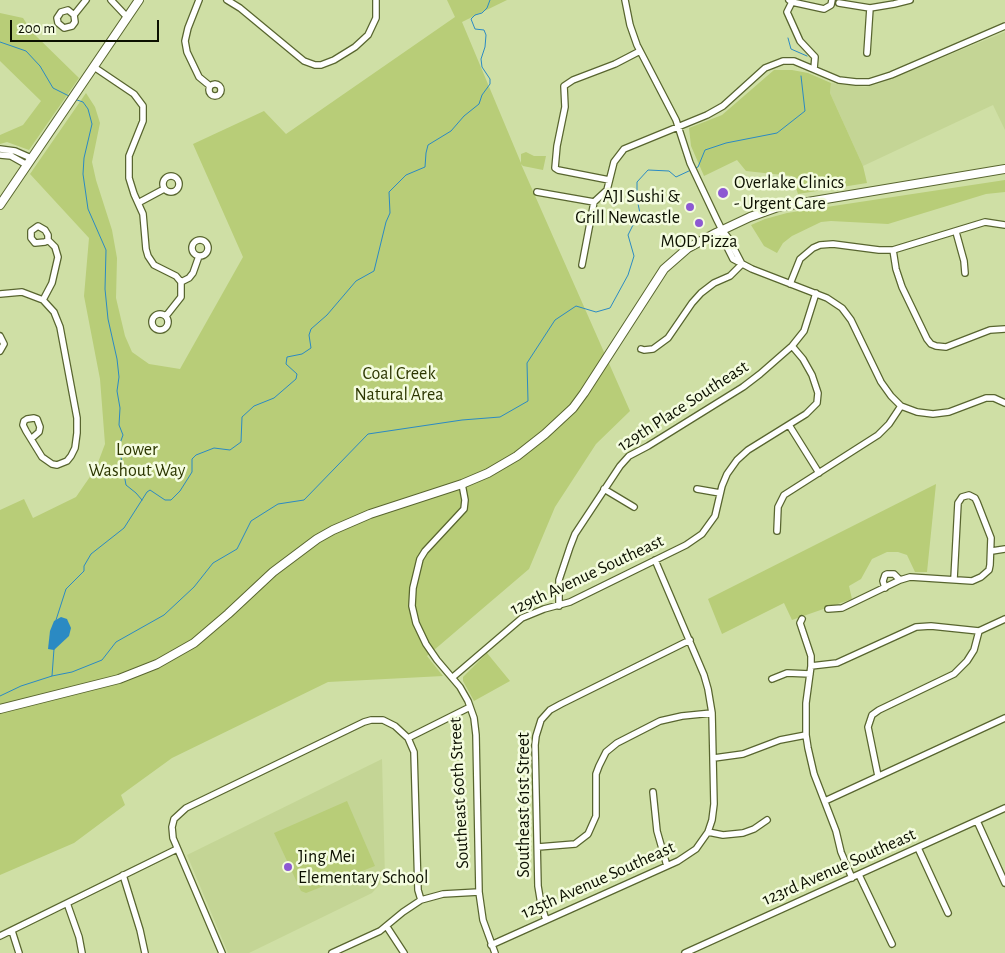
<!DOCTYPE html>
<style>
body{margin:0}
#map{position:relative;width:1005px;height:953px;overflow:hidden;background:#cfdfa5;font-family:"Alegreya Sans",sans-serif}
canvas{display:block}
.scale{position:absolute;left:10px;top:20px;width:149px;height:22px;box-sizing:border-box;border:2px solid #0c1000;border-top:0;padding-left:6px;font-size:15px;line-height:18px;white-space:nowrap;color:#0c1000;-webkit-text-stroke:4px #f4fcdf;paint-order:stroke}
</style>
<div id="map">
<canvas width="1005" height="953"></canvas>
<div class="scale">200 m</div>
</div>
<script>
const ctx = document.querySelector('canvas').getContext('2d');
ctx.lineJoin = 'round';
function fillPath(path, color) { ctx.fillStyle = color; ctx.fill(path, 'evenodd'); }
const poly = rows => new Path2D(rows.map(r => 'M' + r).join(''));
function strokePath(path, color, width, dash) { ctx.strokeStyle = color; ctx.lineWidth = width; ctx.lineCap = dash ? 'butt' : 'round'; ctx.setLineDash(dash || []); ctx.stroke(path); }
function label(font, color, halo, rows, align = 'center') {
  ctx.font = font + ' "Alegreya Sans",sans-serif'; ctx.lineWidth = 5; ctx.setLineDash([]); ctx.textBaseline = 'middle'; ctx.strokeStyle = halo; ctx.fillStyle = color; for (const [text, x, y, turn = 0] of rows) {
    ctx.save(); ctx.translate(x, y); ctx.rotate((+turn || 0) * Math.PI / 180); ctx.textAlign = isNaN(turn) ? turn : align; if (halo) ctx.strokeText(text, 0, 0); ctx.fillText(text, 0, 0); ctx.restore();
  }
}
fillPath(poly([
 [1005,32,1005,130,993,105,863,166,830,93,831,83,865,87,878,84],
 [382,759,385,879,372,893,249,953,228,953,187,855]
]), '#c4d595');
fillPath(poly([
 [447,0,507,0,462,22,521,163,521,154,526,152,534,156,546,156,543,170,523,166,521,164,630,411,596,444,555,507,529,569,427,656,443,676,328,682,172,758,121,795,125,805,74,843,0,875,0,510,24,499,33,518,76,497,96,468,105,444,100,379,84,296,89,238,30,174,86,93,95,107,100,123,92,162,96,180,112,230,117,258,116,298,125,336,132,352,149,364,180,369,243,257,193,144,264,111,286,134,455,17],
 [0,13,23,18,33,33,79,78,29,150,7,142,0,144,0,135,23,125,41,101,0,61],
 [774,70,792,70,808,73,831,83,830,93,863,166,867,183,798,194,792,176,746,171,737,160,704,176,691,146,689,128,722,115],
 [1005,180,1005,192,986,194,888,224,831,221,821,222,792,236,783,243,777,253,764,246,751,225,765,219,787,213],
 [936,484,927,572,915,572,907,555,898,552,887,552,872,559,861,579,849,586,852,599,792,620,784,603,722,634,708,599],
 [487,653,510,681,474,701,463,681,463,677],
 [347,801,375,866,306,893,301,891,274,833]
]), '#b8cd78');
fillPath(poly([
 [61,617,67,619,71,628,69,636,54,650,48,649,50,631,54,621]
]), '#2b8ac3');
strokePath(poly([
 [788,38,791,49,807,56],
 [0,42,26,51,40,66,53,88,71,97],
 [77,100,83,102,88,109,92,124,84,158,83,174,88,209,106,250,105,289,108,319,117,359,119,377,117,391,120,408,119,425,123,435,119,446,126,485,136,493,142,500],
 [695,168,698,167,705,150,726,143,777,133,805,111,801,76],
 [56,620,66,589,84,571,84,566,91,554,124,528,147,492,150,490,165,500,171,500,180,491,192,472,192,459,196,455,214,448,230,450,241,442,242,417,254,406,274,398,296,379,297,374,286,364,287,357,302,354,311,348,309,335,311,329,327,315,356,281,374,271,386,222,390,213,389,192,406,175,425,167,426,153,428,145,451,131,464,116,479,104,482,95,490,84,490,79,482,67,481,59,485,47,486,35,484,30,475,29,471,19,475,15,482,13,487,8,490,0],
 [52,676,72,672,102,660,116,642,164,615,194,587,213,563,237,549,251,521,278,504,304,500,368,434,462,420,500,417,528,401,527,363,555,320,576,306,596,312,610,308,628,275,634,256,628,235,633,225,641,218,637,199,637,182,648,170,669,171,676,177,691,170],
 [0,696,21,686,52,676,54,649]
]), '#2b8ac3', 1);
const minor = poly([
 [111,0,127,17],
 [199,0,188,28,185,41,187,52,199,77,210,86],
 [227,0,240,8,304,61,315,65,321,65,334,60,355,47,368,35,376,18,376,0],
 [625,0,630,25,637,45,676,120,690,163,717,220,722,230,729,239,742,264],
 [789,0,792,2,824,9,831,5,832,0],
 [792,2,787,12,800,41,815,57,814,69],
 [839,3,870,8,894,4,910,0],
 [74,15,68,10,61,12,57,18,58,23,64,28,72,26,75,22,74,15,86,0],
 [867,53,870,8],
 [94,67,134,94,143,106,143,121,129,156,129,178,134,194,143,214,146,249,148,256,154,265,176,276,181,282],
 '209 90a6 6 0 1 1 12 0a6 6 0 1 1-12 0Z',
 [0,149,15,151,31,158],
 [0,155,11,156,27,165],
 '163 184a8 8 0 1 1 16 0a8 8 0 1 1-16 0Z',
 [609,180,558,170,555,168,557,146,565,107,564,86,573,80,615,64,640,51],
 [537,192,594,202,607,190,614,162,624,149,707,115,723,106,765,68,783,61,794,61,839,80,856,82,869,82,891,75,1005,26],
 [138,203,164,189],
 [722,230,724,241,733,259,752,269,827,298,842,308,851,320,881,382,891,396,901,406,917,412,933,414,949,412,986,398,994,398,1005,403],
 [956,232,964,261,965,273],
 '192 248a8 8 0 1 1 16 0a8 8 0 1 1-16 0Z',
 [893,250,896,269,902,287,927,339,931,344,936,346,946,347,990,330,1005,329],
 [582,265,594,202],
 [790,284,800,259,813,248,820,245,833,244,879,250,893,250,985,222,1005,225],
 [0,294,22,292,43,300],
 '152 322a8 8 0 1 1 16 0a8 8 0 1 1-16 0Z',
 [166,316,181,297,181,282,189,278,193,273,199,256],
 [0,336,4,344,0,351],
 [641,349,644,350,653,349,668,338,692,303,701,293,714,283,730,276,742,264],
 [789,425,819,473],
 [31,439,39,432,40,427,37,419,34,418,27,419,24,421,23,425,26,431,42,457,52,464,57,465,67,461,71,456,75,448,77,433,77,418,60,327,54,312,43,300,52,283,58,257,55,247,48,240,48,235,45,230,38,226,31,231,31,238,35,243,45,242,48,240],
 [462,484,465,500,464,509,425,551,420,559,413,588,412,606,416,623,426,644,437,660,460,687,468,701,474,718,476,735,479,892,483,920,495,953],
 [604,489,634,507],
 [697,489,720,493],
 [777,531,778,507,784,495,878,435,889,424,901,406],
 [992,551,1005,549],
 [885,588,883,581,885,575,887,574,894,574,900,580],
 [559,606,559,580,570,547,575,534,620,466,629,456,648,446,743,387,760,374,792,346,804,331,816,293],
 [828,609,842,608,900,580,910,577,972,581,981,577,989,570,990,565,991,538,977,502,975,498,969,495,962,497,958,503,954,579],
 [802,619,800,623,811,656,811,666,806,703,806,735,808,748,814,774,836,831,841,852,852,878],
 [811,666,837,663,916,627,931,626,979,631,1005,619],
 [453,677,522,618,544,609,570,602,686,545,702,534,715,516,722,486,727,474,737,460,748,450,806,414,817,403,818,393,812,375,803,359,792,346],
 [772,679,787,673,810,674],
 [408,738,470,707],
 [714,758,743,754,780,740,806,735],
 [878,776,868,727,872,715,879,710,954,674,967,661,974,650,979,631],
 [653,792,657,831,667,866],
 [825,801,1005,718],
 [977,821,1005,883],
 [708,832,723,835,743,833,754,829,767,820],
 [538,847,575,844,588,834,596,816,596,774,599,766,606,752,617,743,660,721,682,716,712,713],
 [918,848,948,913],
 [123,875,140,930,145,953],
 [859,875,892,944],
 [67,903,79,937,82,953],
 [546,920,541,904,538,886,535,745,536,736,541,720,550,710,561,704,690,640],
 [387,927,404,953],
 [12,931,19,953],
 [0,936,177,849],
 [491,945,678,861,696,849,708,832,712,820,714,804,712,713,708,689,704,675,655,560],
 [222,953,173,838,172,827,174,819,186,808,364,722,371,720,383,720,395,726,408,738,414,752,418,890,421,900],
 [332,953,380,931,403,912,421,900,443,894,479,892],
 [685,953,1005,808]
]);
const major = poly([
 [0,205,139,0],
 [0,709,119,679,157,664,194,643,228,614,273,572,317,539,333,530,370,514,462,484,488,473,517,456,545,434,573,408,584,393,664,269,688,248,716,233,750,217,778,207,1005,169]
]);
strokePath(minor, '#58652f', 8);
strokePath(major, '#58652f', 10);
strokePath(minor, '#fff', 5.5);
strokePath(major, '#fff', 8);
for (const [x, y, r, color] of [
 [723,193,6,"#8d59d2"],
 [690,207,5,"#8d59d2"],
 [699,223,5,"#8d59d2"],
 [288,867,5,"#8d59d2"]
]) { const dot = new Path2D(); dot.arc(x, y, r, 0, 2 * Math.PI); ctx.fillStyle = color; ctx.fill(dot); strokePath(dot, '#f4fcdf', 2); }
label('18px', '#0c1000', '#f4fcdf', [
 ["Overlake Clinics",734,183],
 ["- Urgent Care",734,204],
 ["AJI Sushi &",680,197,"right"],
 ["Grill Newcastle",680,218,"right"],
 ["MOD Pizza",699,242,"center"],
 ["Jing Mei",298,857],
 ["Elementary School",298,878]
], 'left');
label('18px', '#2c3601', '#f4fcdf', [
 ["Coal Creek",399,374],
 ["Natural Area",399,395],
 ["Lower",137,450],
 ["Washout Way",137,471]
]);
label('18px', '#0c1000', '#f4fcdf', [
 ["129th Place Southeast",683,406,-33],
 ["129th Avenue Southeast",587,575,-25],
 ["Southeast 60th Street",459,793,-93],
 ["Southeast 61st Street",524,805,-90],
 ["123rd Avenue Southeast",839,867,-24],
 ["125th Avenue Southeast",598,880,-24]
]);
</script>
